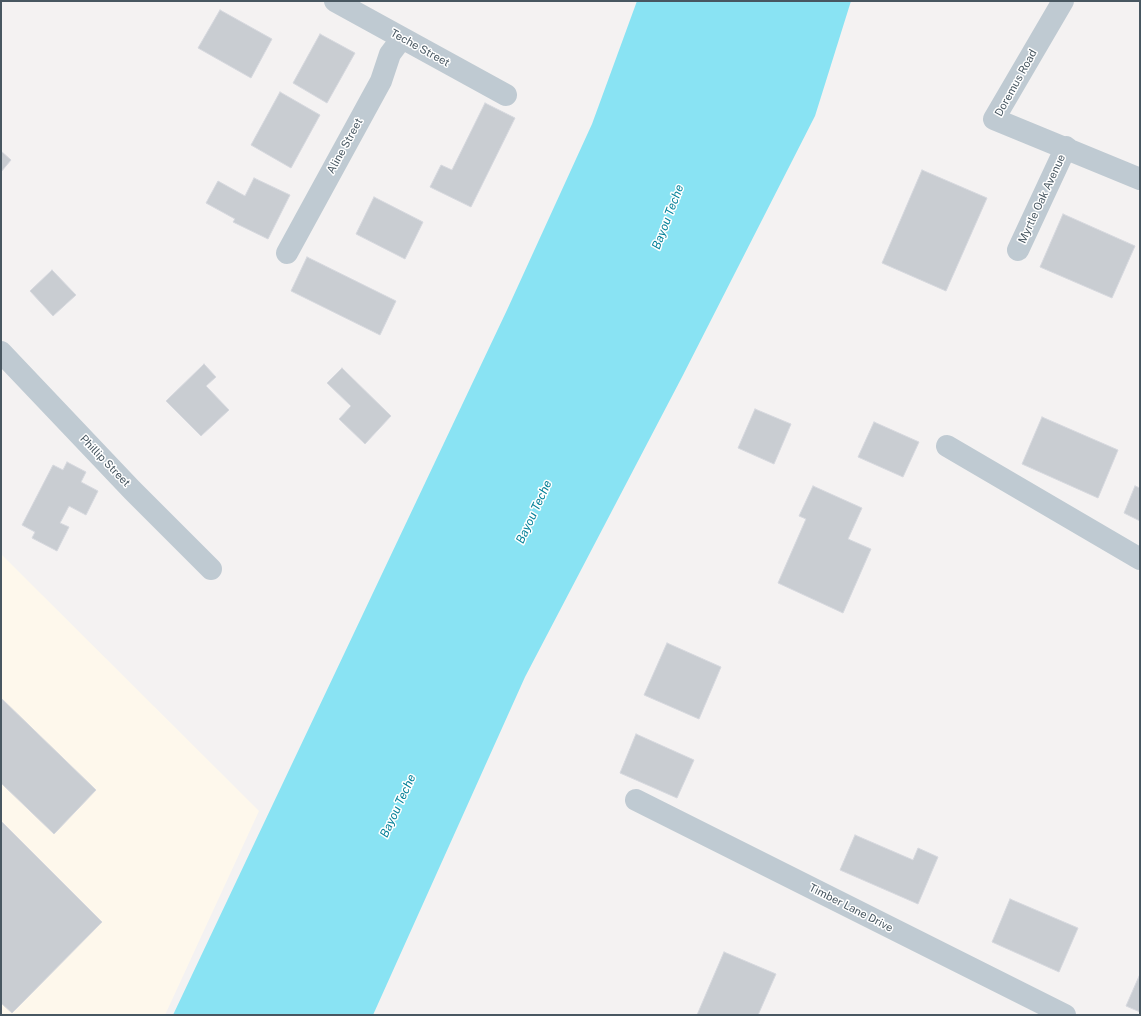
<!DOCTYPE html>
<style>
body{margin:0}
#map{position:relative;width:1141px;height:1016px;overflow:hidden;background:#f4f2f2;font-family:"Public Sans",sans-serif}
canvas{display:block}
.frame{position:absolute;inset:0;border:2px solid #485761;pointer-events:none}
</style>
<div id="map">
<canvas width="1141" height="1016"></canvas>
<div class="frame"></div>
</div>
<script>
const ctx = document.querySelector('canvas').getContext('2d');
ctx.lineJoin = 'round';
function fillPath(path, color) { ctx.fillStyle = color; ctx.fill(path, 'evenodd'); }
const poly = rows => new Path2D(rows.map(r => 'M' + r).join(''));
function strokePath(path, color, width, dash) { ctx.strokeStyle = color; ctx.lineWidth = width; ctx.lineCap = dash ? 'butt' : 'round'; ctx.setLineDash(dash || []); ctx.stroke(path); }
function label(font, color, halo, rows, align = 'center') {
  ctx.font = font + ' "Public Sans",sans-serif'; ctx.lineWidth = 3; ctx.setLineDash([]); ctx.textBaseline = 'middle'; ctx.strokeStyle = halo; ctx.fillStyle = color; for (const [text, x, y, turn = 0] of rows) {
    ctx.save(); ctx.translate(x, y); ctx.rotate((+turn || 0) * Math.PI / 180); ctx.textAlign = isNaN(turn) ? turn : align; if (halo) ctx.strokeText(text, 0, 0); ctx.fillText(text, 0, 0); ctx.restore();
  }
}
fillPath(poly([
 [1,554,259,811,165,1015,1,1015]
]), '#fef8ec');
fillPath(poly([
 [637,1,851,1,815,116,682,377,525,677,373,1015,173,1015,507,310,592,124]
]), '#89e3f3');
const building = poly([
 [220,10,272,39,251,78,198,48,220,10],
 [320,34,355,53,327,103,293,83,320,34],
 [280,92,320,115,291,168,251,145,280,92],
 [485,103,515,118,471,207,430,187,441,165,452,170,485,103],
 [1,151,11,160,1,172,1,151],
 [922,170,987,198,946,291,882,263,922,170],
 [254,178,290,195,268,239,233,222,235,219,206,203,218,181,245,196,254,178],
 [374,197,423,222,405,259,356,234,374,197],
 [1063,214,1135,246,1112,298,1040,267,1063,214],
 [307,257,396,301,380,335,291,291,307,257],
 [52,270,76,295,53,316,30,291,52,270],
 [204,364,216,377,206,386,229,410,201,436,166,401,204,364],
 [342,368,391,416,365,444,339,419,351,406,327,383,342,368],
 [755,409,791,424,774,464,738,448,755,409],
 [1042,417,1118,450,1098,498,1022,464,1042,417],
 [874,422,919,442,903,477,858,457,874,422],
 [67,462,86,472,81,482,98,491,86,515,69,506,60,523,69,527,57,551,32,538,35,532,22,525,53,465,63,470,67,462],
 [813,486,862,508,848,539,871,549,843,613,778,583,806,519,799,516,813,486],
 [1135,486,1140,488,1140,521,1124,513,1135,486],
 [667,643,721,667,699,719,644,695,667,643],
 [1,698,96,790,54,834,1,783,1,698],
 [636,734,694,760,677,798,620,773,636,734],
 [1,821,102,922,12,1013,1,1003,1,821],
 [855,835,913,860,918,848,938,857,918,904,840,870,855,835],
 [1010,899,1078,928,1059,972,992,942,1010,899],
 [724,952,776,974,758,1015,697,1015,724,952],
 [1140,974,1140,1012,1126,1006,1140,974]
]);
fillPath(building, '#c9cdd2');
strokePath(building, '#d6d8de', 1);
strokePath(poly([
 [335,1,506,95],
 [1063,1,994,119,1140,179],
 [1018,250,1066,147],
 [287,253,381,81,390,54,402,38],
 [1,352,132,490,211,569],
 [947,446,1140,559],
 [636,800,1065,1015]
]), '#bfcad2', 22);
label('11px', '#485761', '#fff', [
 ["Teche Street",420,48,29],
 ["Doremus Road",1016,83,-61],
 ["Aline Street",345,146,-61],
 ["Myrtle Oak Avenue",1042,199,-65],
 ["Phillip Street",105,461,46],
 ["Timber Lane Drive",851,908,27]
]);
label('italic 12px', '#058198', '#fff', [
 ["Bayou Teche",668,217,-69],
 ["Bayou Teche",534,512,-65],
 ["Bayou Teche",398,806,-65]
]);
</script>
